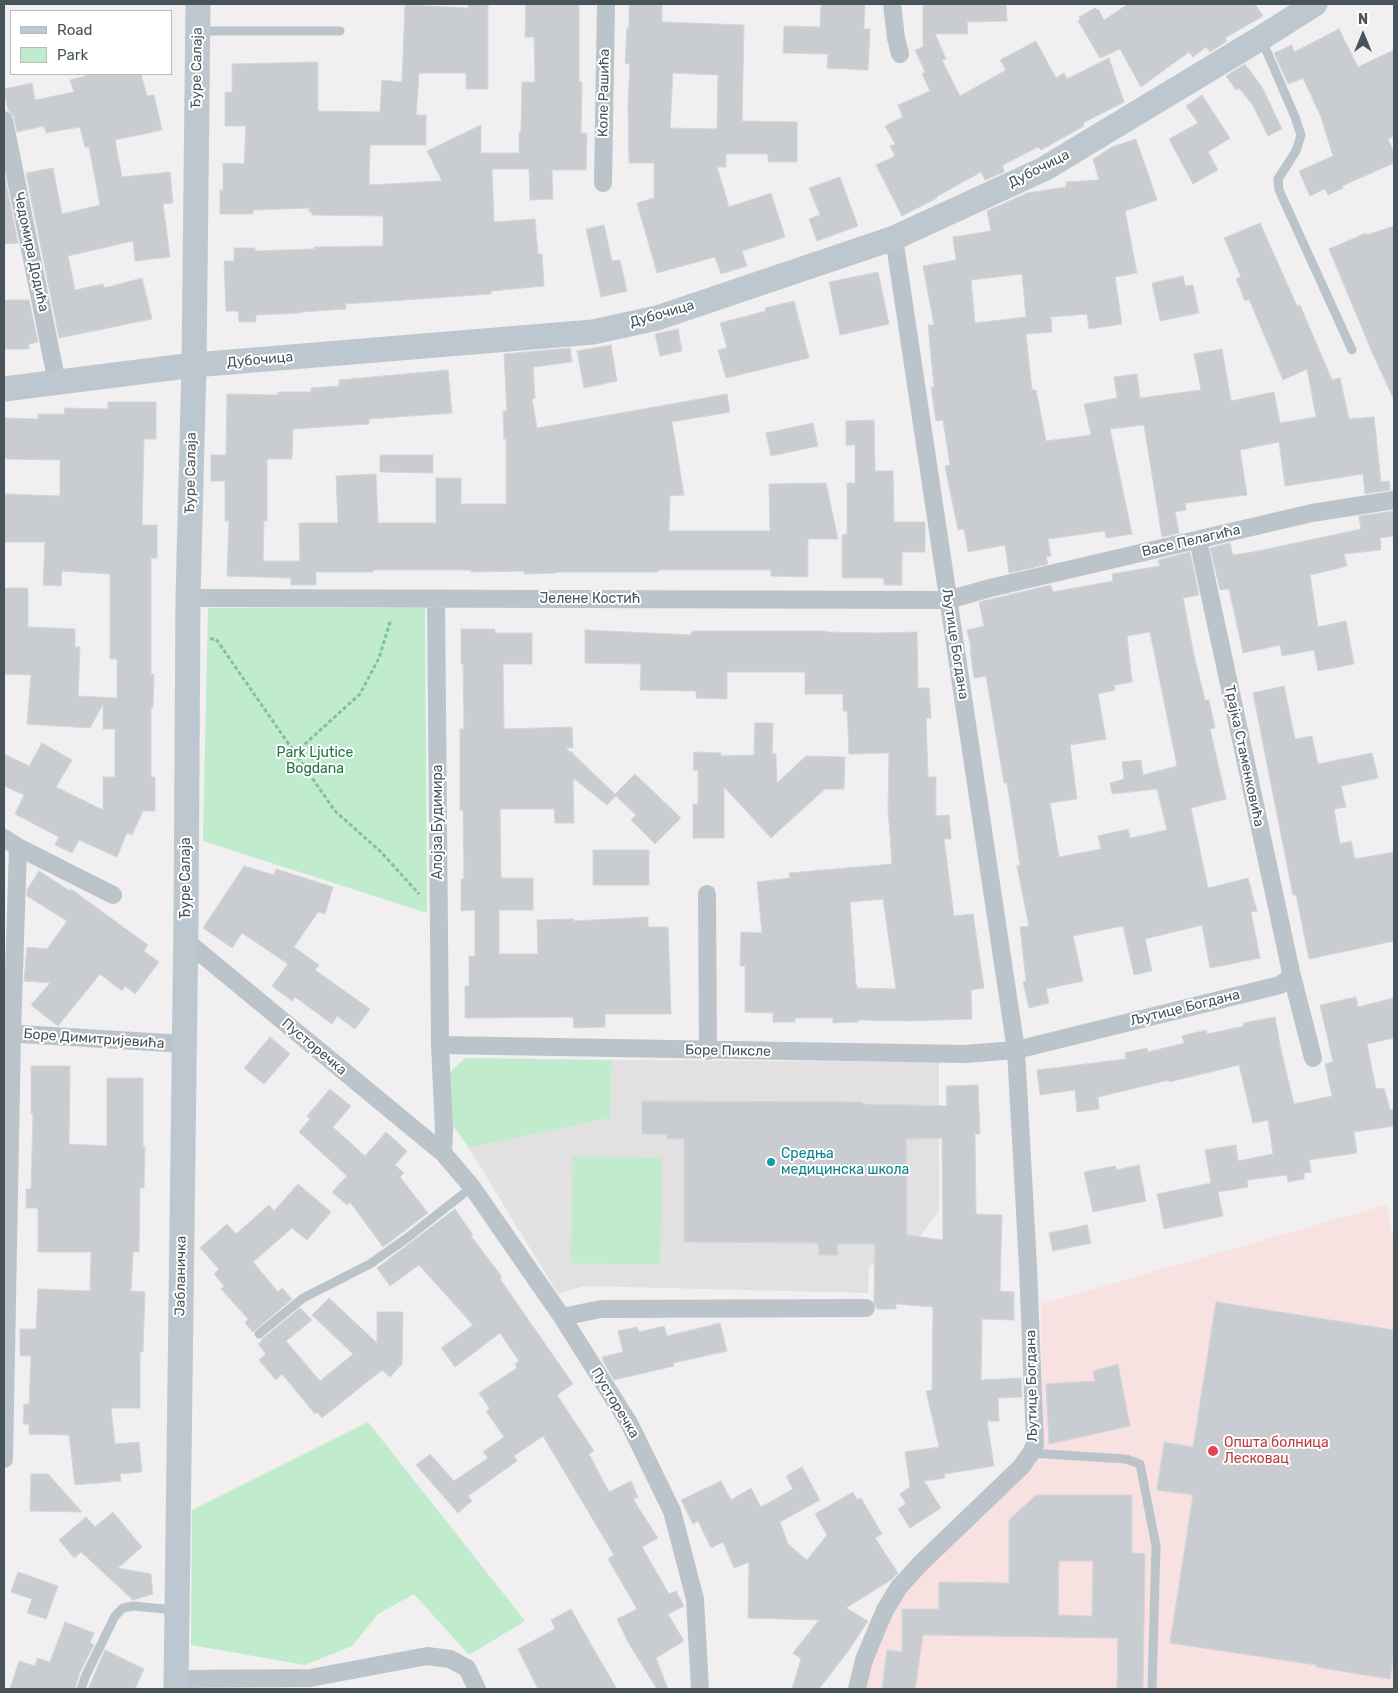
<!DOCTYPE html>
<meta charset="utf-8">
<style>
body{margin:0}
#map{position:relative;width:1398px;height:1693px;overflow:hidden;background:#f1efef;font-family:Rubik,sans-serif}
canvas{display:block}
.frame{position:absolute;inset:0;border:5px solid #48545a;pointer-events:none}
.legend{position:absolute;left:10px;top:10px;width:162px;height:65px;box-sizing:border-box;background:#fff;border:1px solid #b6bbbd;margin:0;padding:6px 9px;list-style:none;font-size:15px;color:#48545a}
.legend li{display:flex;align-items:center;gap:10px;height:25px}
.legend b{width:25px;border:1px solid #b6bbbd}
.north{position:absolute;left:1338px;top:10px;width:50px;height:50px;-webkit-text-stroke:4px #fff;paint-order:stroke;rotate:0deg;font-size:14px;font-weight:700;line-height:20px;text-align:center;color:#48545a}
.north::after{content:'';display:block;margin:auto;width:18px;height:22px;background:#48545a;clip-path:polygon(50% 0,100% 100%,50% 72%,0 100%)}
</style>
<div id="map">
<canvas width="1398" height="1693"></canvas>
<div class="frame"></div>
<ul class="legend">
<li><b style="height:6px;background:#bcc7cf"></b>Road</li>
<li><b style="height:14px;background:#c1ebcd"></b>Park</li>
</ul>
<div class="north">N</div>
</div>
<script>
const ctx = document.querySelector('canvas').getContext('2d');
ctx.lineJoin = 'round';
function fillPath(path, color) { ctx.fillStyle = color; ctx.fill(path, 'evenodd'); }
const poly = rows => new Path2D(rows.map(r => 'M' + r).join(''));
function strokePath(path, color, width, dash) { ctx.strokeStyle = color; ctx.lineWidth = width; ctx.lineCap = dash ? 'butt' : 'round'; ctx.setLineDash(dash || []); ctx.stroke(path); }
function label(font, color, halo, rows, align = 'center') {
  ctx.font = font + ' Rubik,sans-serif'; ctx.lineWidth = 4; ctx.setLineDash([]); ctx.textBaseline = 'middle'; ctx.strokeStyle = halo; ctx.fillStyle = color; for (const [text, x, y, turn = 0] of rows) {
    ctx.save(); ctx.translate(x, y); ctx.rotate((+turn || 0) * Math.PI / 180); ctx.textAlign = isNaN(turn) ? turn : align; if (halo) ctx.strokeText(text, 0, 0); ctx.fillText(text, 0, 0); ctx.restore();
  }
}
fillPath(poly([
 [612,1060,939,1062,939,1210,901,1263,869,1265,868,1293,584,1286,558,1294,469,1148,610,1118]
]), '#e2e0e0');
fillPath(poly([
 [1386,1205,1394,1242,1394,1689,867,1689,872,1661,886,1621,904,1592,1043,1440,1041,1304]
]), '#f8e1e1');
fillPath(poly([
 [208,608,425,608,427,913,203,841],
 [465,1058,612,1060,610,1118,469,1148,451,1123,449,1073],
 [573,1156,662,1158,660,1265,571,1263],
 [368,1422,525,1621,469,1655,414,1594,378,1614,352,1646,305,1665,191,1645,192,1510]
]), '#c1ebcd');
const building = poly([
 [468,4,488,4,488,89,466,89,466,73,419,73,416,115,426,115,426,145,370,145,369,185,442,181,427,151,481,125,481,153,519,153,519,132,521,132,522,82,535,82,534,37,525,37,526,4,579,4,579,82,582,82,581,133,587,133,586,170,552,170,553,199,530,200,529,169,492,169,494,222,535,219,538,254,542,254,544,286,491,291,491,294,345,304,346,309,301,312,301,313,256,315,256,322,239,322,238,311,226,311,224,261,234,261,234,248,255,248,255,251,315,249,314,247,383,246,383,216,312,215,312,212,309,212,309,208,253,210,253,214,220,214,220,190,223,190,223,163,244,164,246,126,225,126,225,92,232,92,232,64,318,62,318,111,380,112,382,80,402,82,405,5,468,8,468,4],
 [629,4,662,4,662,22,744,25,742,121,797,122,797,162,768,162,768,154,726,154,726,167,717,167,729,207,771,193,785,237,742,251,747,266,721,274,715,257,657,273,637,203,654,198,654,163,629,163,628,104,630,64,625,63,627,28,629,28,629,4],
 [673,73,718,75,717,129,670,128,673,73],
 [821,4,865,4,864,29,870,29,868,70,827,68,828,54,783,53,784,26,820,27,821,4],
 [923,4,1006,4,1007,21,967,22,968,34,935,34,946,59,942,60,960,96,1006,70,1000,60,1036,41,1056,78,1064,73,1067,79,1109,58,1124,102,1083,123,1084,126,1041,150,1038,147,1003,165,1004,172,985,180,981,172,936,197,937,198,902,216,876,165,895,156,890,146,895,144,885,126,903,117,898,105,930,91,922,74,925,72,915,50,923,47,923,4],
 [1128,4,1255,4,1263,16,1225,38,1227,41,1210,52,1206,47,1193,57,1189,52,1141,87,1120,49,1100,58,1078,21,1080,20,1079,17,1095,8,1097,10,1098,9,1104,20,1128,4],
 [1339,29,1358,67,1394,50,1394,136,1388,139,1394,153,1394,163,1342,186,1343,188,1328,195,1325,189,1310,196,1299,171,1333,156,1321,117,1303,78,1288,84,1274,53,1292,45,1294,52,1339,29],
 [1245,64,1262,87,1282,129,1268,136,1252,104,1239,88,1236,90,1226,76,1245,64],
 [94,74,141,74,147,96,154,95,162,130,115,140,122,177,170,172,173,203,163,204,170,257,135,261,133,241,68,256,75,290,103,284,104,288,142,278,152,319,59,338,26,173,53,168,62,214,100,205,89,147,85,147,80,127,46,133,44,126,17,132,14,117,8,110,4,89,32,83,35,100,74,92,70,80,94,74],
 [1202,95,1230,138,1208,152,1218,170,1193,184,1169,139,1198,123,1186,106,1202,95],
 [1136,139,1157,200,1125,211,1137,273,1115,277,1122,324,1089,329,1087,314,1051,317,1052,332,1026,334,1032,390,1036,390,1046,441,1091,435,1084,404,1117,398,1114,377,1137,374,1140,398,1201,390,1194,354,1222,349,1231,401,1274,392,1280,423,1316,417,1307,369,1283,380,1249,299,1245,301,1236,279,1241,277,1224,238,1260,223,1297,306,1300,305,1332,380,1340,378,1349,419,1374,417,1381,482,1389,481,1390,490,1365,494,1363,474,1285,486,1279,442,1240,450,1247,495,1185,503,1186,510,1175,512,1179,533,1162,537,1144,425,1110,429,1132,534,1106,538,1105,531,1048,539,1051,556,1046,557,1048,564,1009,573,1005,545,968,552,964,529,958,530,945,466,950,465,943,420,936,421,931,387,934,387,928,325,934,325,923,266,956,260,953,237,991,231,987,211,1027,193,1066,187,1066,182,1099,180,1093,159,1112,147,1136,139],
 [1022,274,1026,317,975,323,971,280,1022,274],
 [5,177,18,243,4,244,4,178,5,177],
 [840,177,858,226,817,241,809,219,820,215,809,188,840,177],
 [604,225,612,261,620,260,627,291,601,297,586,229,604,225],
 [1394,226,1394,400,1372,352,1329,249,1366,233,1367,235,1394,226],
 [878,272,889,324,840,335,829,282,878,272],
 [1183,276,1185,286,1193,285,1199,313,1160,321,1152,283,1183,276],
 [4,300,29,300,38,342,29,344,29,349,4,349,4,300],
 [794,301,809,358,726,378,718,350,727,348,720,323,766,311,765,308,794,301],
 [678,329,682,351,660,356,655,334,678,329],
 [611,345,617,381,584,388,577,351,611,345],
 [570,348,572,362,533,367,535,398,532,399,537,428,727,394,730,412,672,422,684,495,670,496,669,531,770,531,769,484,826,483,838,539,808,539,808,577,771,576,771,570,658,570,658,572,556,572,556,573,524,574,524,571,471,572,471,570,373,570,373,572,316,572,316,585,291,585,291,578,227,576,229,521,225,521,225,481,211,481,211,455,226,455,227,394,278,395,278,392,311,392,311,388,339,386,339,380,448,370,452,413,369,419,369,424,293,429,292,459,267,459,267,521,264,521,263,561,300,561,299,523,338,523,336,476,376,474,378,523,436,523,436,478,461,478,461,504,506,504,506,439,504,439,503,411,507,411,504,354,570,348],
 [108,402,156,402,156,439,144,439,142,525,157,525,157,558,151,558,151,674,154,674,153,707,151,707,151,777,155,777,155,811,143,811,132,835,127,833,117,857,79,840,72,853,55,845,59,837,15,814,24,795,4,786,4,754,29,766,42,743,72,760,56,787,103,810,103,777,115,777,115,729,103,729,103,704,90,728,27,724,31,675,4,674,4,588,28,588,28,627,75,629,75,647,80,647,78,696,117,698,117,659,110,659,110,574,62,571,61,586,43,585,45,542,4,542,4,494,60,496,60,460,4,459,4,418,38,419,38,414,64,414,65,408,108,409,108,402],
 [874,420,875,471,893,471,894,522,925,522,925,552,902,552,902,585,884,585,884,578,842,578,842,535,847,534,847,483,855,483,855,445,846,445,846,421,874,420],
 [813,423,818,446,771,456,766,433,813,423],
 [380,455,433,455,433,473,380,472,380,455],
 [1394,511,1394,536,1380,538,1381,550,1344,554,1347,566,1310,575,1318,627,1346,621,1354,664,1318,671,1314,650,1282,656,1280,645,1243,653,1229,589,1220,590,1210,548,1230,543,1233,555,1253,552,1361,529,1359,516,1394,511],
 [1190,552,1199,595,1183,598,1194,655,1205,700,1209,700,1215,728,1210,729,1226,799,1191,808,1208,888,1248,878,1257,911,1251,912,1260,958,1210,968,1202,925,1145,939,1152,971,1134,975,1123,926,1073,936,1083,981,1046,989,1049,1003,1029,1008,1023,982,1026,981,1020,927,1029,926,1017,866,1020,865,1007,783,1004,783,986,676,974,678,970,649,971,649,967,630,984,626,979,602,1051,585,1053,592,1113,581,1112,574,1160,566,1158,560,1190,552],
 [1150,632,1177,766,1143,775,1141,760,1122,762,1124,779,1110,783,1112,794,1157,789,1167,830,1130,838,1128,829,1098,836,1101,849,1059,857,1050,803,1077,799,1070,745,1106,739,1098,694,1115,690,1114,685,1132,682,1127,636,1150,632],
 [461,629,495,629,495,633,532,633,532,664,503,664,504,729,572,727,573,748,566,748,570,752,573,752,573,754,615,794,635,774,681,818,655,844,631,820,636,815,616,796,607,805,573,778,574,823,555,823,554,809,500,809,501,878,533,878,533,910,499,910,499,954,538,954,537,920,574,919,574,921,648,917,648,927,668,927,671,1014,605,1014,605,1027,574,1028,573,1017,465,1018,465,986,469,986,469,956,475,956,475,910,461,911,461,879,464,879,463,810,460,810,460,729,464,729,463,664,461,664,461,629],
 [585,630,691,635,692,631,826,631,826,632,878,633,917,632,918,688,929,688,931,718,926,718,928,777,936,777,936,816,949,815,951,839,944,839,954,916,973,914,984,988,971,990,972,1019,909,1021,858,1020,858,1022,833,1023,833,1018,795,1018,795,1022,773,1022,773,1013,745,1012,745,966,740,966,741,932,762,933,757,882,790,878,789,873,892,864,888,809,889,753,849,754,847,711,843,711,843,694,805,694,805,672,727,672,727,699,696,698,696,691,640,690,641,664,585,663,585,630],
 [883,899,896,989,857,988,857,985,856,985,850,902,883,899],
 [1284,686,1295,739,1312,736,1318,764,1372,753,1378,778,1341,786,1346,807,1334,809,1340,844,1351,841,1355,859,1394,852,1394,941,1309,959,1296,895,1293,895,1286,860,1253,693,1284,686],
 [755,723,773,723,772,754,776,754,777,783,806,756,845,757,844,789,825,789,771,838,724,787,724,838,693,838,693,804,698,804,698,770,693,770,694,752,721,753,721,756,754,755,755,723],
 [593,850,649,850,649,885,593,885,593,850],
 [244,866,274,875,276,869,333,887,325,914,318,912,294,947,319,965,315,970,370,1009,355,1029,337,1016,332,1024,295,997,292,1001,272,986,288,964,242,933,232,948,203,928,244,866],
 [39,871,70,891,71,889,148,945,144,951,159,962,135,994,125,986,122,991,100,974,58,1026,31,1005,50,983,24,981,27,947,47,949,67,921,27,896,27,890,39,871],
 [1356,997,1358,1007,1394,998,1394,1038,1367,1044,1376,1089,1384,1088,1390,1110,1394,1109,1394,1126,1354,1132,1357,1153,1309,1160,1311,1172,1304,1173,1304,1179,1288,1182,1287,1175,1247,1180,1248,1187,1218,1192,1223,1216,1164,1229,1157,1194,1211,1183,1205,1150,1236,1145,1238,1161,1273,1154,1268,1120,1253,1123,1239,1065,1169,1082,1169,1080,1098,1097,1099,1109,1077,1112,1075,1090,1040,1095,1037,1070,1126,1059,1125,1053,1147,1048,1148,1052,1184,1043,1182,1036,1206,1030,1207,1034,1244,1026,1243,1023,1275,1017,1281,1050,1294,1104,1332,1096,1325,1064,1333,1062,1320,1005,1356,997],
 [270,1037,290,1054,264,1084,244,1068,270,1037],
 [31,1066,70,1066,69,1144,107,1146,107,1078,143,1078,143,1147,145,1147,144,1188,140,1188,139,1252,133,1252,131,1291,145,1292,143,1352,140,1352,140,1408,111,1408,115,1444,139,1442,142,1472,120,1474,121,1481,75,1485,69,1435,29,1434,29,1424,23,1424,24,1404,29,1404,31,1356,20,1356,20,1329,36,1329,38,1289,90,1291,91,1252,38,1252,38,1208,26,1208,26,1189,31,1189,33,1114,31,1114,31,1066],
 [978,1085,980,1134,975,1134,976,1214,1002,1215,1000,1291,1014,1292,1014,1320,982,1319,981,1380,1021,1378,1022,1397,998,1398,999,1421,987,1421,994,1466,944,1474,945,1478,924,1481,941,1508,910,1528,898,1509,906,1504,900,1494,910,1487,905,1452,939,1447,926,1391,932,1390,933,1307,896,1304,896,1309,877,1309,874,1302,875,1244,837,1244,838,1255,819,1255,818,1243,684,1242,684,1139,667,1139,667,1134,642,1134,642,1101,862,1102,863,1104,947,1106,946,1086,978,1085],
 [942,1138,943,1240,907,1235,906,1139,942,1138],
 [330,1089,351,1106,333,1127,365,1156,386,1132,407,1151,395,1165,404,1173,400,1177,428,1213,383,1247,350,1202,347,1205,332,1192,347,1176,299,1132,310,1119,307,1116,330,1089],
 [1139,1165,1146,1201,1093,1212,1084,1172,1115,1166,1116,1170,1139,1165],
 [298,1184,331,1212,307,1240,292,1228,253,1262,278,1292,282,1288,292,1299,253,1332,245,1323,248,1319,221,1289,224,1286,214,1274,219,1269,200,1248,227,1224,236,1234,269,1205,274,1211,298,1184],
 [455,1209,473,1235,471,1236,502,1277,500,1279,573,1384,557,1395,594,1451,589,1454,609,1492,631,1481,638,1497,633,1499,658,1538,642,1547,669,1594,676,1591,684,1606,668,1614,684,1641,656,1658,668,1689,657,1689,629,1644,617,1619,637,1609,608,1559,614,1555,543,1436,514,1456,517,1461,468,1496,472,1501,458,1513,416,1465,430,1454,454,1481,488,1458,483,1452,504,1437,486,1411,490,1409,479,1393,517,1368,515,1364,519,1361,500,1333,455,1367,441,1348,473,1325,419,1265,390,1286,377,1268,455,1209],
 [1087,1225,1091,1243,1053,1251,1049,1233,1087,1225],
 [329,1298,377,1343,377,1312,403,1312,402,1364,390,1377,382,1370,322,1418,317,1412,315,1414,282,1374,276,1380,259,1360,266,1354,258,1344,262,1341,261,1340,300,1308,312,1320,286,1341,320,1381,353,1354,312,1315,329,1298],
 [1216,1302,1394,1330,1394,1654,1390,1679,1316,1667,1316,1665,1170,1643,1193,1495,1157,1490,1164,1442,1193,1447,1216,1302],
 [720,1323,727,1351,673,1363,674,1366,614,1380,604,1363,602,1357,623,1352,618,1331,637,1327,639,1332,664,1326,667,1336,720,1323],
 [1118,1364,1130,1426,1049,1444,1046,1384,1095,1381,1093,1371,1118,1364],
 [802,1467,820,1500,780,1522,788,1544,807,1560,827,1535,815,1514,853,1492,857,1500,861,1498,882,1534,875,1538,898,1573,891,1580,846,1608,868,1621,849,1650,819,1689,792,1689,801,1659,793,1653,819,1620,748,1618,749,1562,734,1568,723,1542,711,1548,698,1521,693,1524,681,1500,721,1481,731,1500,751,1488,761,1507,793,1489,786,1476,802,1467],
 [31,1474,48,1474,82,1512,30,1511,31,1474],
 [1036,1495,1132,1495,1132,1553,1145,1554,1143,1688,1117,1688,1118,1638,923,1635,915,1689,882,1689,887,1650,902,1652,902,1609,939,1609,939,1582,1009,1583,1009,1520,1036,1495],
 [1059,1561,1093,1561,1092,1616,1058,1615,1059,1561],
 [113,1512,142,1547,118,1568,151,1574,153,1594,133,1600,81,1552,74,1558,59,1540,86,1517,95,1527,113,1512],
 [18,1572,58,1586,46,1619,27,1613,32,1599,11,1592,18,1572],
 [571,1609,593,1648,617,1689,538,1689,518,1649,555,1629,551,1620,571,1609],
 [65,1622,94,1633,90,1643,94,1645,80,1672,75,1689,10,1689,19,1661,35,1666,37,1658,50,1662,65,1622],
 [105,1650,144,1669,135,1689,88,1689,105,1650]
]);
fillPath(building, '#c9ccd1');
strokePath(building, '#d3d6d9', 1);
strokePath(poly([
 [210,639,216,639,335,811,381,852,419,894],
 [295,753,360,694,379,658,391,619]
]), '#7cc59a', 3, [4, 2.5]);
strokePath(poly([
 [198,31,340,31],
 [1261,38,1295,117,1301,135,1296,151,1278,179,1279,190,1352,350],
 [259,1334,303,1298,370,1264,407,1238,472,1187],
 [1031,1453,1126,1459,1140,1464,1156,1546,1152,1689],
 [81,1689,86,1675,115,1616,123,1608,133,1606,175,1610]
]), '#bbc4ca', 9);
strokePath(poly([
 [892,4,896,38,900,54],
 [4,120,57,383],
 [603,183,606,4],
 [1198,540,1291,972,1313,1058],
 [188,598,948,600,990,588,1312,513,1394,500],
 [436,599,440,1045,444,1130,443,1153,472,1187,562,1317,629,1423,672,1511,695,1599,700,1689],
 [4,838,18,847,12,1034,4,1459],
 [18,847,113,895],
 [707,894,708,1051],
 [186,941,443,1153],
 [4,1033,184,1044],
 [440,1045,964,1054,1016,1050,1280,985,1288,979,1291,972],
 [562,1317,601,1309,866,1308],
 [176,1679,310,1678,427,1656,450,1659,467,1668,477,1689],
 [857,1689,864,1660,876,1631,885,1610,899,1587,921,1563,1021,1467,1031,1453,1035,1444,1028,1267,1016,1050,894,238]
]), '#bbc4ca', 18);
strokePath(poly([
 [4,389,194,365,593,332,657,318,894,238,1044,169,1261,38,1315,4],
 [176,1689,186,919,188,598,194,365,198,4]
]), '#bcc7cf', 25);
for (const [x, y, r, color] of [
 [771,1162,5,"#0f9aa8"],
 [1213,1451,6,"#e0444e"]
]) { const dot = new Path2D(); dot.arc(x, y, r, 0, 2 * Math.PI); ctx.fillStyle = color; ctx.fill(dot); strokePath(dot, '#fff', 2); }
label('14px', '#48545a', '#fff', [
 ["Ђуре Салаја",197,68,-89],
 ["Коле Рашића",604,93,-89],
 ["Дубочица",1039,169,-27],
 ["Чедомира Додића",31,252,78],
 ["Дубочица",662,314,-16],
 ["Дубочица",260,360,-5],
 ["Ђуре Салаја",191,473,-89],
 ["Васе Пелагића",1191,541,-13],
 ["Јелене Костић",590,599],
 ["Љутице Богдана",955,644,81],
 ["Трајка Стаменковића",1244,756,78],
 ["Алојза Будимира",438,822,-90],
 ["Ђуре Салаја",186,878,-90],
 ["Љутице Богдана",1185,1008,-14],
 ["Боре Димитријевића",94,1039,4],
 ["Пусторечка",314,1047,40],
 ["Боре Пиксле",728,1051,1],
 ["Јабланичка",181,1276,-89],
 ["Љутице Богдана",1032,1386,-91],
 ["Пусторечка",615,1403,59]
]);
label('14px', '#207541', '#fff', [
 ["Park Ljutice",315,753],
 ["Bogdana",315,769]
]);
label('14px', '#0d838f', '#fff', [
 ["Средња",781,1154],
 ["медицинска школа",781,1170]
], 'left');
label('14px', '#be3a42', '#fff', [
 ["Општа болница",1224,1443],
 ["Лесковац",1224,1459]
], 'left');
</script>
